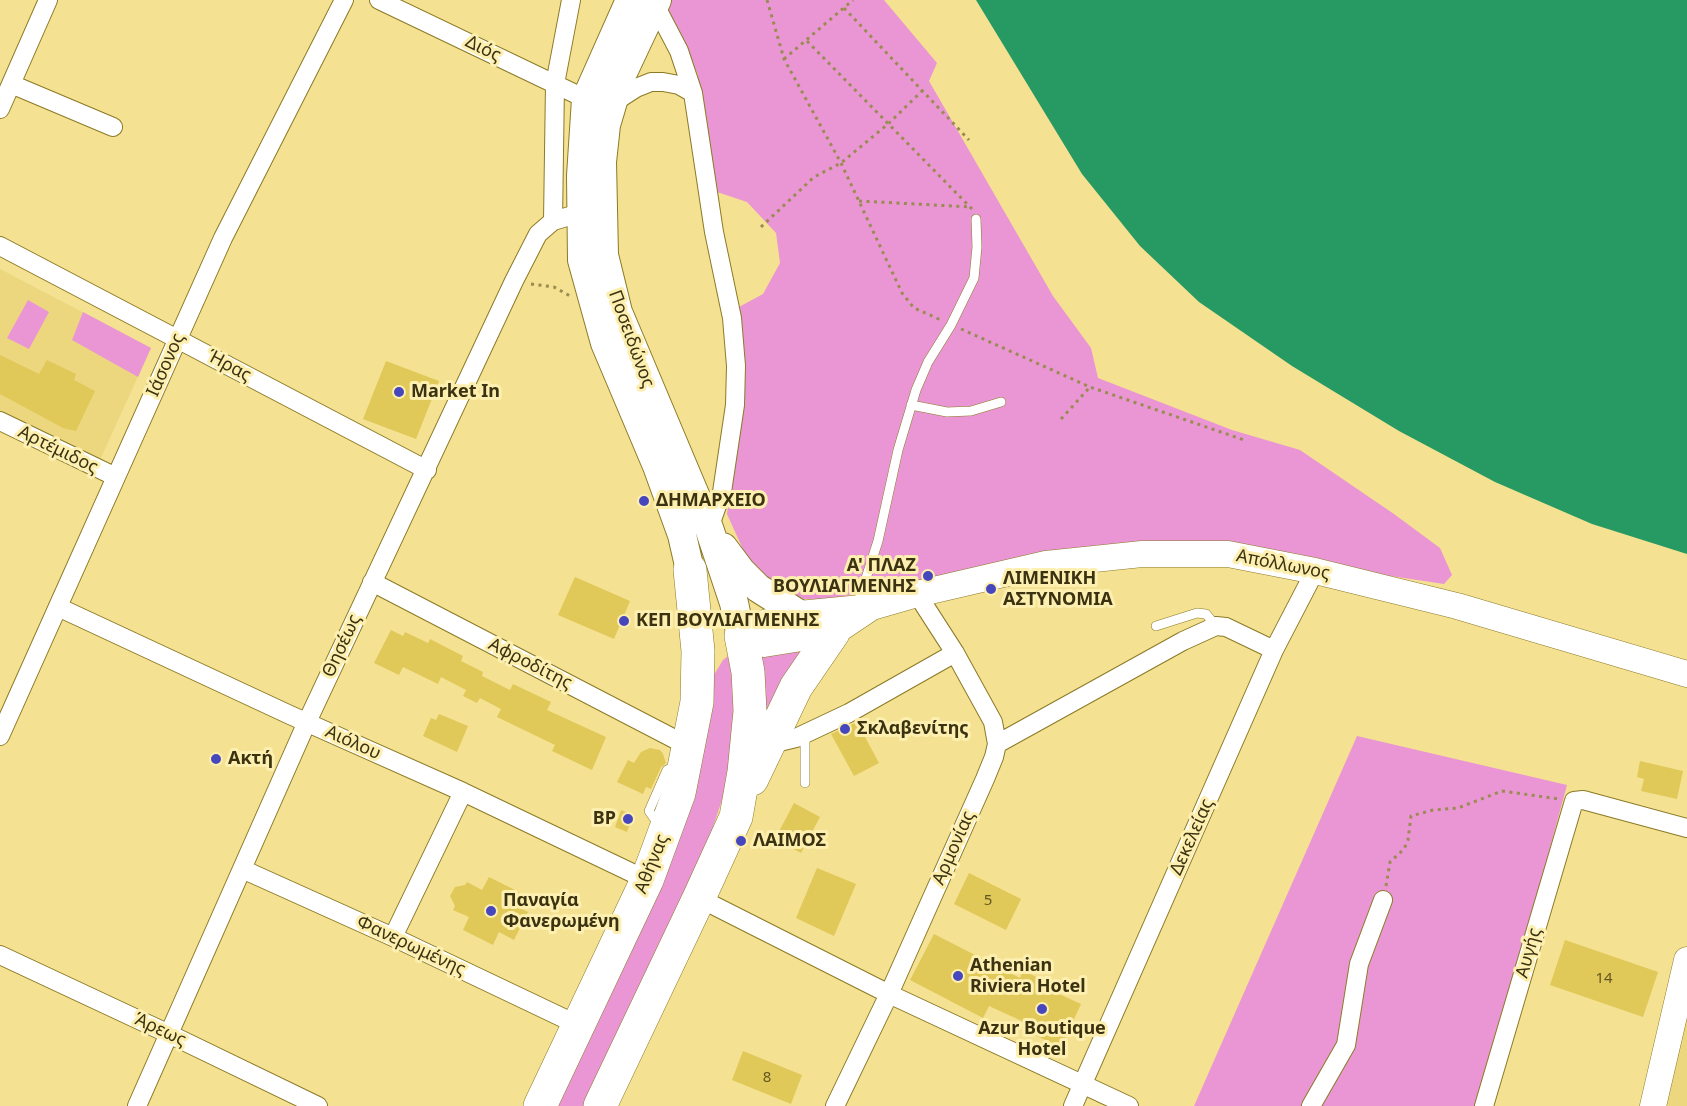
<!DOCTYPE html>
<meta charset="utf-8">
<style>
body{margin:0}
canvas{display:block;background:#f4e191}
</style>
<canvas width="1687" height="1106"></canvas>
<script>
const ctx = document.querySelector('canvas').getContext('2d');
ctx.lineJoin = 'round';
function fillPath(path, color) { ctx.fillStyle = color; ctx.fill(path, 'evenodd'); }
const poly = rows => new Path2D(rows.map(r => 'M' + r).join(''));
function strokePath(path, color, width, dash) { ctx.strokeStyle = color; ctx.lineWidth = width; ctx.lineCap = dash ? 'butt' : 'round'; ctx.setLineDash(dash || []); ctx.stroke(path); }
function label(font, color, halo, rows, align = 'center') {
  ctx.font = font + ' "Noto Sans",sans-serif'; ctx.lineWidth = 6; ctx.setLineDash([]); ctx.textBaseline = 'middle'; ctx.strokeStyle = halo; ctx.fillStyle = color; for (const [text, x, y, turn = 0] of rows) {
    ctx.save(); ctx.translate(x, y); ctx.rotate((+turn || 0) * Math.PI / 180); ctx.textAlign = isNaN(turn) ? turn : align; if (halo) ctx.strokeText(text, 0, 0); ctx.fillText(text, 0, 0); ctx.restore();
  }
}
fillPath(poly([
 [0,269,151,348,99,462,0,413],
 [1673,1016,1687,1020,1687,1106,1651,1106]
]), '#ecd77e');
fillPath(poly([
 [669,0,884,0,937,63,929,81,1053,296,1091,348,1098,378,1232,430,1300,450,1394,514,1440,548,1452,575,1444,584,1364,572,1121,551,826,599,804,599,782,588,764,574,746,556,727,514,744,370,737,308,763,294,780,263,776,233,747,202,717,192,696,112,698,75,666,7],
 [28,300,49,312,29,349,7,338],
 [83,312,151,348,138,377,72,340],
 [820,640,767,726,754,656],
 [732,653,739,678,729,779,708,842,583,1106,551,1106,712,678,723,660],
 [1357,736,1567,785,1480,1106,1194,1106]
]), '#ea96d4');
fillPath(poly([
 [976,0,1687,0,1687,554,1592,524,1495,482,1399,431,1292,366,1199,302,1140,246,1082,174]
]), '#269a62');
fillPath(poly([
 [0,355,39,374,47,360,76,374,74,380,95,391,76,431,63,428,0,394],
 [386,361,439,381,416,439,363,419],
 [575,577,630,601,614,639,558,615],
 [391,630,403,636,405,632,428,643,430,639,463,656,461,661,483,672,482,676,510,690,513,684,551,702,547,710,606,737,592,770,552,751,555,745,497,717,501,709,480,698,477,703,463,696,466,690,441,677,438,684,403,667,399,675,374,663],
 [439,714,468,726,457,752,423,736,431,718,436,720],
 [857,722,879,763,854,776,831,734],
 [650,748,660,750,663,754,666,763,661,767,651,789,646,787,643,794,617,782,628,760,634,763,641,752],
 [1640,761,1683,771,1677,799,1641,791,1644,779,1637,777],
 [794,803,820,817,801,853,775,839],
 [621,810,633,815,627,832,615,827],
 [817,868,856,884,834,936,796,918],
 [969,873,1021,899,1006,930,954,904],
 [489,877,519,892,513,905,528,912,514,940,499,932,493,945,463,930,469,917,453,910,455,906,450,896,455,887,465,885,467,882,482,890],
 [934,934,1020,978,1023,971,1053,984,1050,990,1081,1004,1061,1047,1032,1034,1035,1027,989,1006,983,1018,910,980],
 [1565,940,1658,972,1643,1017,1550,985],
 [743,1051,802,1075,791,1104,732,1080]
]), '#e0c859');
const lane = poly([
 [911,405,947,412,971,411,1001,402],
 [857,606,878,541,898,450,916,390,928,362,951,325,974,278,977,247,976,219],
 [1156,626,1197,613,1206,614,1216,626],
 [805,783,805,734],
 [660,827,649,811,667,770,677,765]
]);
const street = poly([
 [379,0,586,99],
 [655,5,679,51,693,93,714,232,732,318,736,366,735,405,722,492,709,528],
 [11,84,113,127],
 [611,104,636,88,651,82,663,82,679,85,693,93],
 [0,109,48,0],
 [553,221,555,84,571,0],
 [0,246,427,470],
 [0,421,116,477],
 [372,582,688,746],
 [58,607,290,715,463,792,647,880],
 [0,736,223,238,344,0],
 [997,744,1183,641,1216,626,1226,627,1274,650],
 [767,745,796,738,849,713,955,653],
 [242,869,393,937,578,1025],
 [699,898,889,994,1129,1106],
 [393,937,463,792],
 [0,955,169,1034,318,1106],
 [137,1106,307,722,514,281,538,234,553,221,580,213],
 [835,1106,889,994,985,779,994,757,997,744,993,722,955,653,917,594],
 [1073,1106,1274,650,1315,571],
 [1311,1106,1346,1045,1359,964,1383,900],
 [1484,1106,1574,801,1583,800,1687,828]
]);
const secondary = poly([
 [872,607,833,633,764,644,741,636,749,629,764,623,799,614,872,607,917,594,1046,564,1142,554,1228,554,1315,571,1457,606,1687,674],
 [1653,1106,1687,960]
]);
const primary = poly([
 [630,0,586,99,581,176,582,260,605,343,657,466,682,535,690,570],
 [657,0,619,81,606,125,602,162,604,255,618,312,709,528,734,603,741,636],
 [723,547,741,571,758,588,799,614]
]);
const highway = poly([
 [752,779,796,687,833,633],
 [540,1106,647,880,679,793,697,702,698,651,690,570],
 [600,1106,699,898,736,817,744,772,750,711,748,672,741,636]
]);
strokePath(lane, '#8b7a27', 10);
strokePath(street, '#8b7a27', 20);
strokePath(secondary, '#8b7a27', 27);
strokePath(primary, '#8b7a27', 30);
strokePath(highway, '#8b7a27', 34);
strokePath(poly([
 [767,0,784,59,841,163,902,293,914,308,941,320],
 [844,8,969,140],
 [807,41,972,209],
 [784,59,853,0],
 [859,201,971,207],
 [761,227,814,177,841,163,888,124,923,90],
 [531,284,554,287,570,296],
 [961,329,1090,387,1247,441],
 [1061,419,1090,387],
 [1386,886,1390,862,1404,849,1408,840,1411,816,1433,810,1458,808,1502,791,1559,799]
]), '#998b52', 3, [3, 4.5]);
strokePath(lane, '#fff', 9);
strokePath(street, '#fff', 18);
strokePath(secondary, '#fff', 26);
strokePath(primary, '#fff', 28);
strokePath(highway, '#fff', 33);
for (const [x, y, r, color] of [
 [399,392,6,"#4747bd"],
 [644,501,6,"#4747bd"],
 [928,576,6,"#4747bd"],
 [991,589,6,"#4747bd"],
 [624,621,6,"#4747bd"],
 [845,729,6,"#4747bd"],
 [216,759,6,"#4747bd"],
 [628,819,6,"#4747bd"],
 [741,841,6,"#4747bd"],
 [491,911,6,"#4747bd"],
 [958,976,6,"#4747bd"],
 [1042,1009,6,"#4747bd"]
]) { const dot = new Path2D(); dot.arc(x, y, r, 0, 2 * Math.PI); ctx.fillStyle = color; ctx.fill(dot); strokePath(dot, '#fdefaf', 2); }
label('15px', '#645822', null, [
 ["5",988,901],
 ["14",1604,979],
 ["8",767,1078]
]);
label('18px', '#3a3210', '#fdefaf', [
 ["Διός",483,49,26],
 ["Ποσειδώνος",631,339,70],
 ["Ιάσονος",166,365,-66],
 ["Ήρας",229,366,28],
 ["Αρτέμιδος",58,450,26],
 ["Απόλλωνος",1283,565,11],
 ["Θησέως",342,646,-65],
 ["Αφροδίτης",530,664,27],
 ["Αιόλου",353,743,24],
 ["Δεκελείας",1192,837,-66],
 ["Αρμονίας",954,848,-66],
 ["Αθήνας",652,864,-68],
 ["Φανερωμένης",411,946,25],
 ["Αυγής",1529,953,-74],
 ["Άρεως",160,1030,25]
]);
label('bold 18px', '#3a3210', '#fdefaf', [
 ["Market In",411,392],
 ["ΔΗΜΑΡΧΕΙΟ",656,501],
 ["Α' ΠΛΑΖ",916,566,"right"],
 ["ΒΟΥΛΙΑΓΜΕΝΗΣ",916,587,"right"],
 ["ΛΙΜΕΝΙΚΗ",1003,579],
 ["ΑΣΤΥΝΟΜΙΑ",1003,600],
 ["ΚΕΠ ΒΟΥΛΙΑΓΜΕΝΗΣ",636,621],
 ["Σκλαβενίτης",857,729],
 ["Ακτή",228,759],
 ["BP",616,819,"right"],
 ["ΛΑΙΜΟΣ",753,841],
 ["Παναγία",503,901],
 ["Φανερωμένη",503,922],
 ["Athenian",970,966],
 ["Riviera Hotel",970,987],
 ["Azur Boutique",1042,1029,"center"],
 ["Hotel",1042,1050,"center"]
], 'left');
</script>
